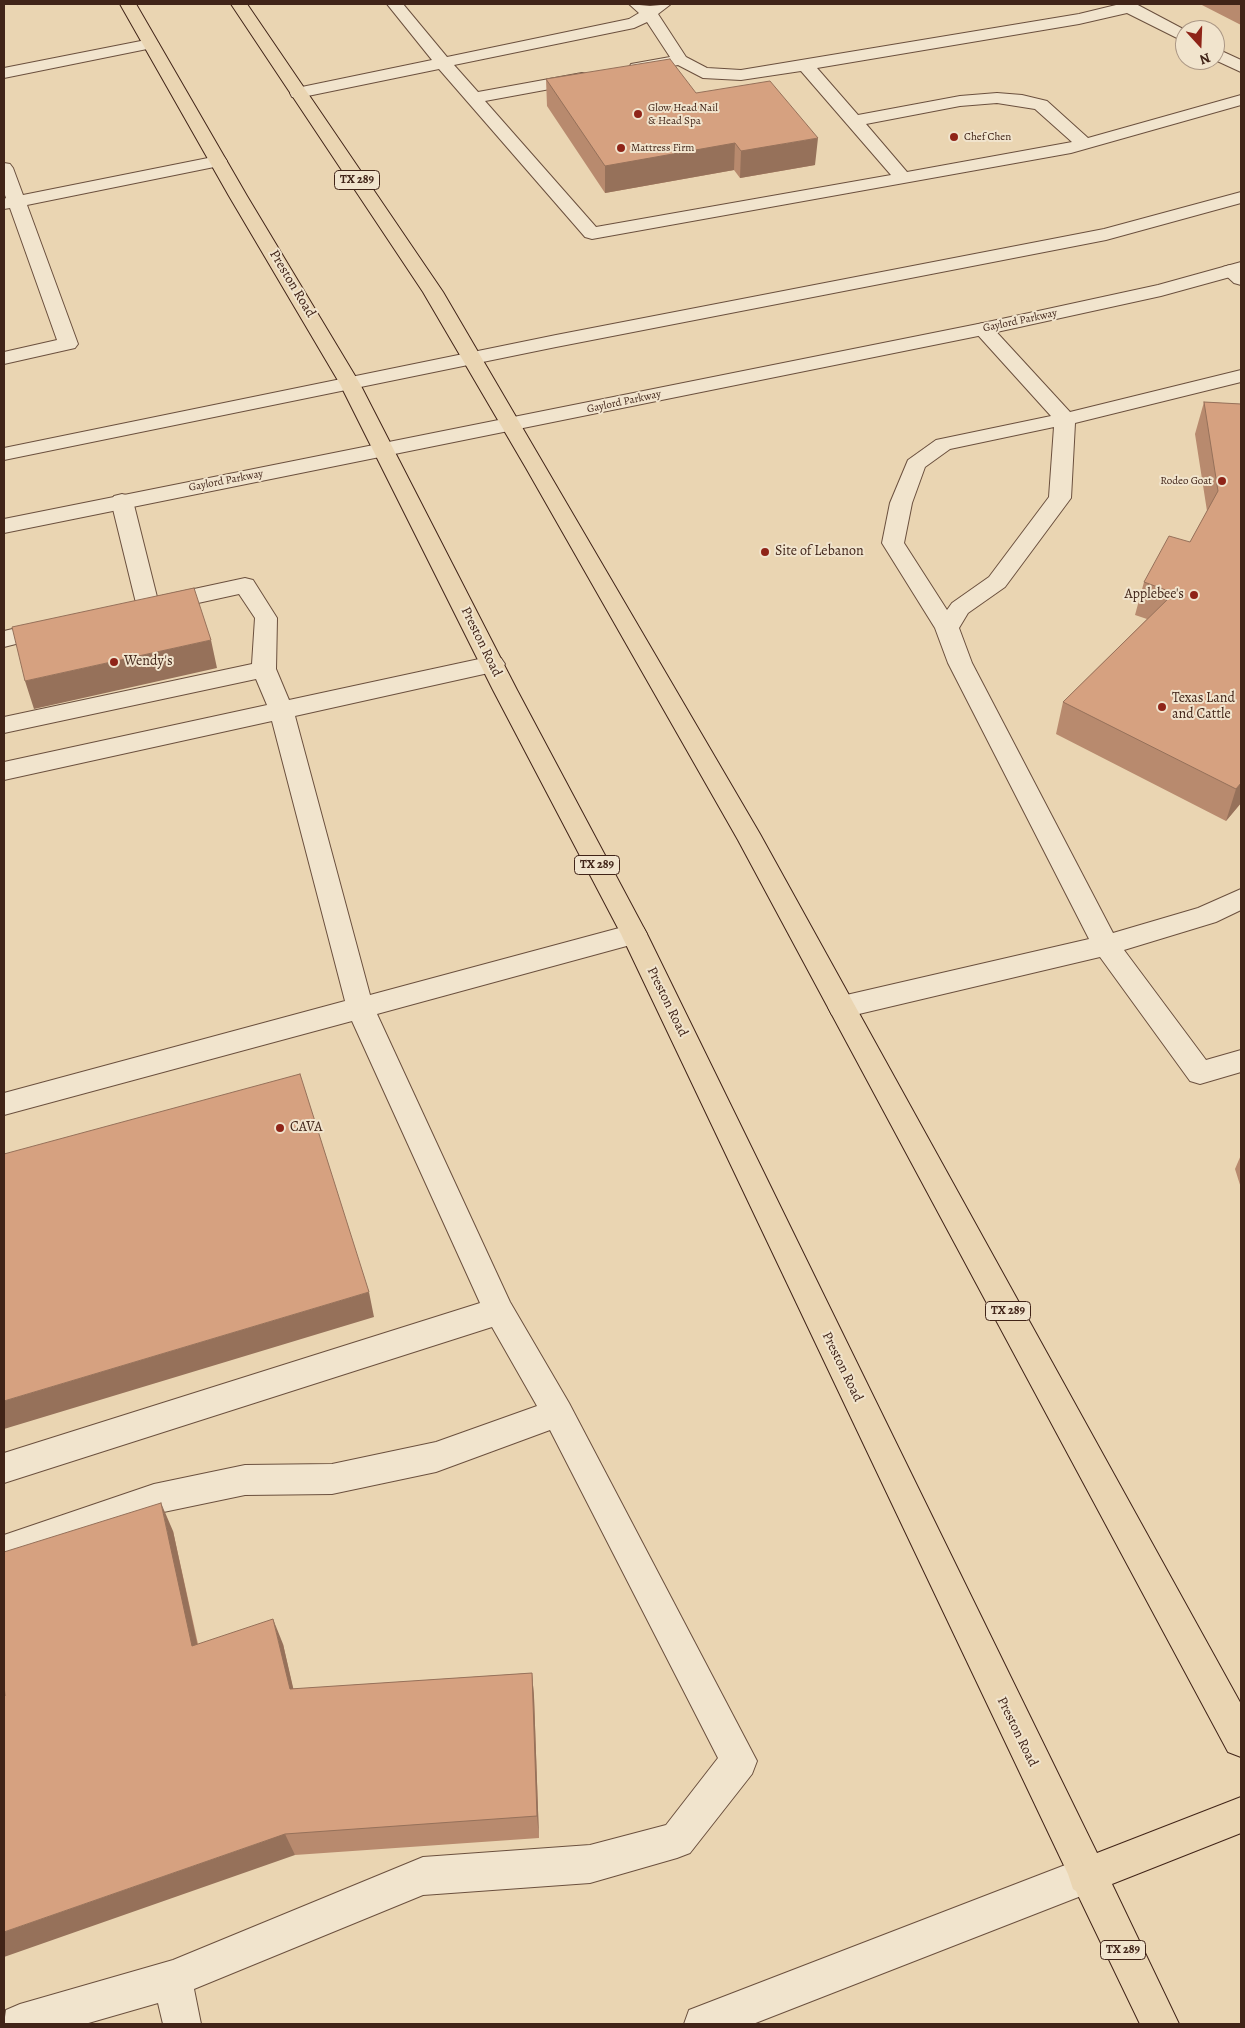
<!DOCTYPE html>
<style>
body{margin:0}
#map{position:relative;width:1245px;height:2028px;overflow:hidden;background:#ead5b2;font-family:Alegreya,serif}
canvas{display:block}
.frame{position:absolute;inset:0;border:5px solid #412418;pointer-events:none}
.north{position:absolute;left:1175px;top:20px;width:50px;height:50px;box-sizing:border-box;background:#f1e4cd;border:1px solid #ab9785;border-radius:50%;rotate:160deg;font-size:14px;font-weight:700;line-height:20px;text-align:center;color:#412418}
.north::after{content:'';display:block;margin:auto;width:18px;height:22px;background:#8f2418;clip-path:polygon(50% 0,100% 100%,50% 72%,0 100%)}
</style>
<div id="map">
<canvas width="1245" height="2028"></canvas>
<div class="frame"></div>
<div class="north">N</div>
</div>
<script>
const ctx = document.querySelector('canvas').getContext('2d');
ctx.lineJoin = 'round';
const poly = rows => new Path2D(rows.map(r => 'M' + r).join(''));
function strokePath(path, color, width, dash) { ctx.strokeStyle = color; ctx.lineWidth = width; ctx.lineCap = dash ? 'butt' : 'round'; ctx.setLineDash(dash || []); ctx.stroke(path); }
function fillPath(path, color) { ctx.fillStyle = color; ctx.fill(path, 'evenodd'); }
function label(font, color, halo, rows, align = 'center') {
  ctx.font = font + ' Alegreya,serif'; ctx.lineWidth = 4; ctx.setLineDash([]); ctx.textBaseline = 'middle'; ctx.strokeStyle = halo; ctx.fillStyle = color; for (const [text, x, y, turn = 0] of rows) {
    ctx.save(); ctx.translate(x, y); ctx.rotate((+turn || 0) * Math.PI / 180); ctx.textAlign = isNaN(turn) ? turn : align; if (halo) ctx.strokeText(text, 0, 0); ctx.fillText(text, 0, 0); ctx.restore();
  }
}
const service = poly([
 [387,4,403,4,447,57,629,19,639,13,629,4,650,6,671,4,658,14,686,57,707,68,741,70,1079,14,1116,5,1115,4,1136,4,1185,30,1185,42,1127,13,1079,24,817,68,858,115,960,96,997,93,1022,95,1047,101,1088,138,1241,95,1241,105,1071,153,592,239,585,237,439,69,298,98,292,97,290,93,292,89,432,60,387,4],
 [647,22,670,57,631,64,629,68,631,72,637,73,678,65,703,78,741,80,801,71,891,175,596,227,485,101,588,82,590,78,588,74,582,73,478,92,454,65,634,28,647,22],
 [997,103,1035,109,1072,142,907,172,866,124,960,106,997,103],
 [151,39,159,44,157,47,4,78,4,68,151,39],
 [1215,48,1241,60,1241,72,1215,60,1215,48],
 [218,156,224,157,227,161,224,165,27,205,78,344,75,348,4,364,4,352,57,340,10,208,4,209,4,199,6,198,4,192,4,163,10,164,13,168,23,195,218,156],
 [1230,265,1241,270,1241,285,1234,283,1221,271,1223,267,1230,265],
 [983,323,990,325,1070,412,1241,370,1241,382,1075,423,1071,498,1005,587,968,613,959,628,972,663,1113,933,1198,908,1241,889,1241,910,1216,922,1124,950,1206,1060,1241,1050,1241,1072,1200,1084,1190,1081,1100,957,842,1018,832,1015,828,1007,832,999,842,996,1089,939,948,663,935,628,882,543,890,503,908,460,936,440,1051,416,976,333,973,329,976,325,983,323],
 [1054,427,1049,497,989,577,952,603,947,610,904,543,912,503,925,467,950,449,1054,427],
 [122,494,130,496,133,501,157,597,245,578,253,580,277,618,276,669,289,700,493,656,501,658,505,664,501,670,493,672,295,716,370,995,634,924,643,927,647,934,643,941,634,944,377,1014,510,1302,569,1403,757,1761,752,1774,690,1853,677,1858,590,1883,423,1895,194,1989,201,2024,163,2024,158,2003,85,2024,4,2024,6,2010,20,2004,173,1960,423,1857,590,1845,666,1825,718,1758,550,1430,436,1472,332,1494,245,1495,154,1514,4,1567,4,1535,154,1484,245,1465,332,1464,436,1442,537,1406,492,1327,4,1483,4,1453,480,1303,352,1021,4,1115,4,1093,345,1001,272,721,4,780,4,762,267,705,256,679,4,733,4,717,252,664,255,618,239,594,148,614,140,612,137,607,111,501,114,496,122,494],
 [51,620,59,623,63,628,59,633,4,647,4,631,51,620],
 [1086,1857,1099,1863,1105,1876,1099,1889,753,2024,684,2024,689,2010,1086,1857]
]);
const tertiary = poly([
 [1241,192,1241,203,1106,240,556,347,4,460,4,448,556,335,1104,229,1241,192],
 [1241,262,1241,274,1161,296,983,335,4,533,4,519,983,323,1158,285,1241,262]
]);
const primary = poly([
 [120,4,136,4,247,196,360,384,517,690,647,934,1097,1853,1241,1797,1241,1833,1112,1884,1179,2024,1140,2024,1076,1891,1073,1889,1068,1874,621,934,493,690,340,384,229,196,120,4],
 [231,4,247,4,443,292,760,834,1241,1704,1241,1757,1228,1752,738,840,526,468,423,292,231,4]
]);
strokePath(service, '#6b503e', 2);
strokePath(tertiary, '#6b503e', 2);
strokePath(primary, '#412418', 2);
fillPath(service, '#f1e4cd');
fillPath(tertiary, '#f1e4cd');
fillPath(primary, '#ead5b2');
fillPath(poly([
 [1200,4,1241,4,1241,25],
 [546,79,696,93,815,165,740,178,734,170,605,193,547,106],
 [1204,402,1241,404,1241,803,1226,821,1056,734,1063,702,1147,619,1135,615,1144,582,1190,542,1207,511,1195,434],
 [1241,1155,1241,1188,1235,1169],
 [173,1531,198,1644,283,1644,293,1689,532,1673,534,1697,539,1838,295,1855,5,1696]
]), '#b88a6e');
fillPath(poly([
 [818,138,815,165,740,178,741,151],
 [735,143,734,170,605,193,605,166],
 [211,640,217,668,34,709,25,681],
 [1241,783,1241,803,1226,821,1236,789],
 [369,1292,374,1317,4,1429,4,1401],
 [161,1503,173,1531,203,1671,192,1646],
 [273,1619,283,1644,299,1713,290,1689],
 [532,1673,534,1697,539,1838,537,1816],
 [285,1834,295,1855,4,1957,4,1932]
]), '#96715a');
const building = poly([
 [670,59,696,93,770,81,818,138,741,151,735,143,605,166,546,79,670,59],
 [1204,402,1241,404,1241,783,1236,789,1063,702,1174,593,1144,582,1169,536,1190,542,1218,491,1204,402],
 [194,588,211,640,25,681,12,627,194,588],
 [300,1074,369,1292,4,1401,4,1154,300,1074],
 [161,1503,192,1646,273,1619,290,1689,532,1673,537,1816,285,1834,4,1932,4,1696,5,1696,4,1684,4,1552,161,1503]
]);
fillPath(building, '#d6a180');
strokePath(building, '#96715a', 1);
for (const [x, y, r, color] of [
 [638,114,5,"#8f2418"],
 [954,137,5,"#8f2418"],
 [621,148,5,"#8f2418"],
 [1222,481,5,"#8f2418"],
 [765,552,5,"#8f2418"],
 [1194,595,5,"#8f2418"],
 [114,662,5,"#8f2418"],
 [1162,707,5,"#8f2418"],
 [280,1128,5,"#8f2418"]
]) { const dot = new Path2D(); dot.arc(x, y, r, 0, 2 * Math.PI); ctx.fillStyle = color; ctx.fill(dot); strokePath(dot, '#f1e4cd', 2); }
label('11px', '#412418', '#f1e4cd', [
 ["Glow Head Nail",648,108],
 ["& Head Spa",648,121],
 ["Chef Chen",964,137],
 ["Mattress Firm",631,148],
 ["Rodeo Goat",1212,481,"right"]
], 'left');
label('11px', '#412418', '#f1e4cd', [
 ["Gaylord Parkway",1020,321,-12],
 ["Gaylord Parkway",624,402,-12],
 ["Gaylord Parkway",226,481,-11]
]);
for (const [x, y, w] of [
 [357,180,45],
 [597,865,45],
 [1008,1311,45],
 [1123,1950,45]
]) { const box = new Path2D(); box.roundRect(x - w / 2, y - 9.5, w, 19, 4); ctx.fillStyle = '#f1e4cd'; ctx.fill(box); strokePath(box, '#412418', 1); }
label('bold 12px', '#412418', null, [
 ["TX 289",357,180],
 ["TX 289",597,865],
 ["TX 289",1008,1311],
 ["TX 289",1123,1950]
]);
label('14px', '#412418', '#f1e4cd', [
 ["Preston Road",292,284,59],
 ["Preston Road",481,642,64],
 ["Preston Road",667,1002,64],
 ["Preston Road",842,1367,64],
 ["Preston Road",1017,1732,64]
]);
label('14px', '#412418', '#f1e4cd', [
 ["Site of Lebanon",775,552],
 ["Applebee's",1184,595,"right"],
 ["Wendy's",124,662],
 ["Texas Land",1172,699],
 ["and Cattle",1172,715],
 ["CAVA",290,1128]
], 'left');
</script>
